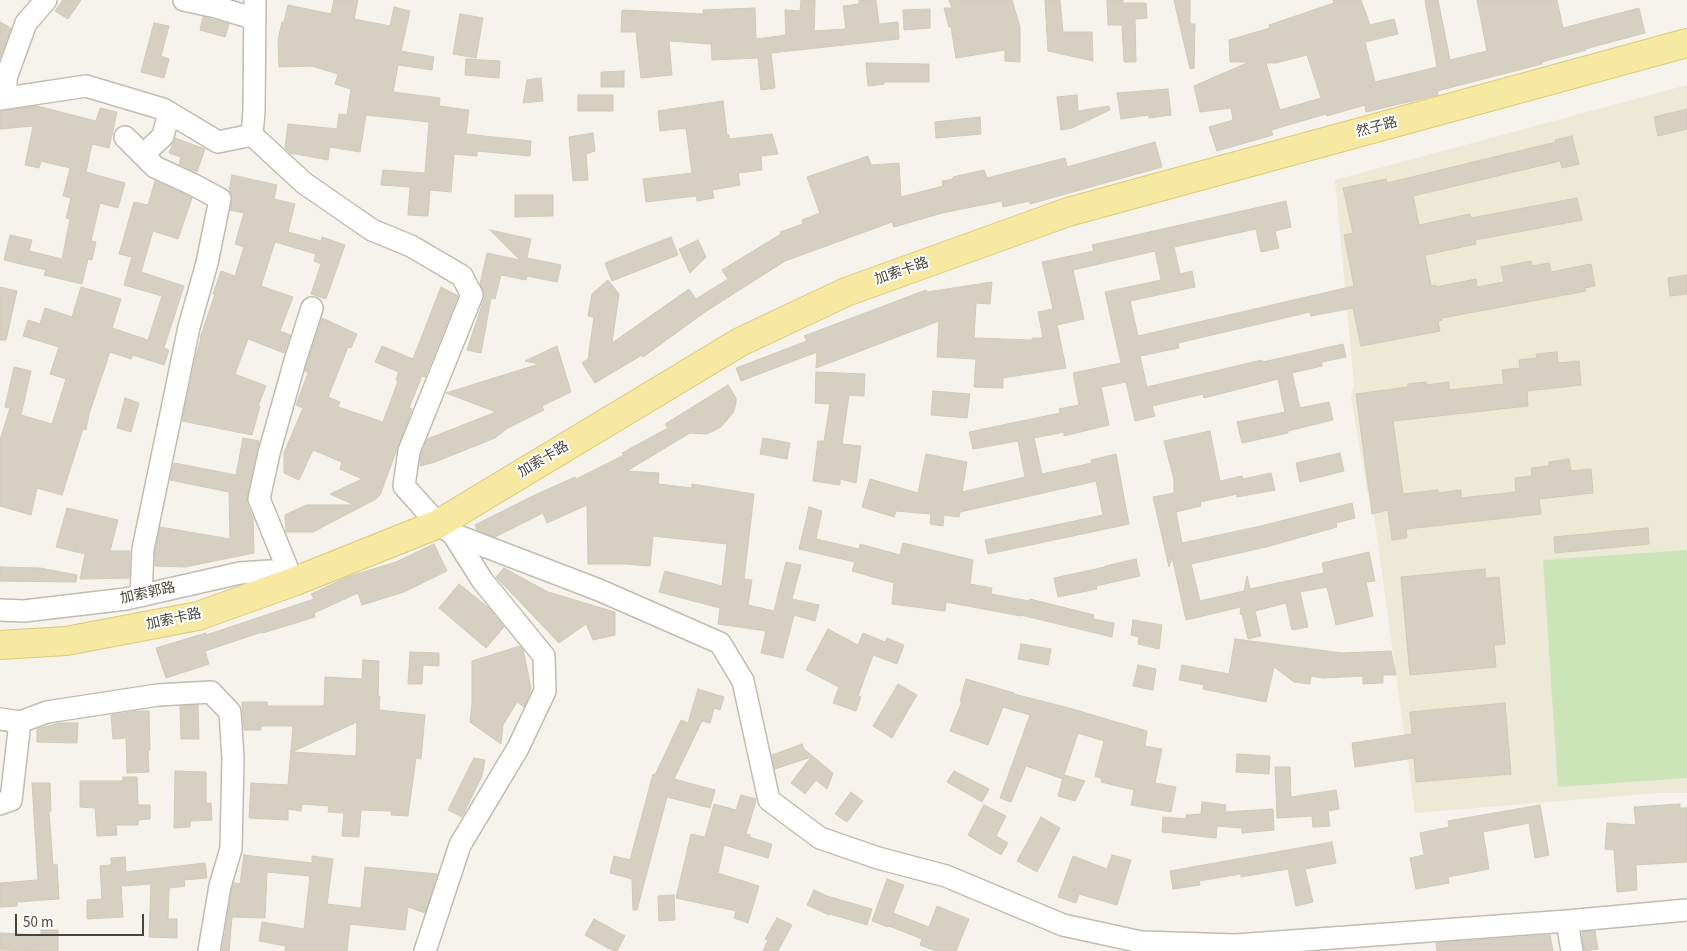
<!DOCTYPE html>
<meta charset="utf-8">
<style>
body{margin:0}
#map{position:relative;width:1687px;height:951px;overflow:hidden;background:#f5f3ec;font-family:"Source Sans 3",sans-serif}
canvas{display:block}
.scale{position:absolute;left:15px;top:914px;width:129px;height:22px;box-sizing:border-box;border:2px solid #49443a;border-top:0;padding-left:6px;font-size:15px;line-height:18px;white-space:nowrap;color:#49443a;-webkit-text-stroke:4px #fff;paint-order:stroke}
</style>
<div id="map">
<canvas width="1687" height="951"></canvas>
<div class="scale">50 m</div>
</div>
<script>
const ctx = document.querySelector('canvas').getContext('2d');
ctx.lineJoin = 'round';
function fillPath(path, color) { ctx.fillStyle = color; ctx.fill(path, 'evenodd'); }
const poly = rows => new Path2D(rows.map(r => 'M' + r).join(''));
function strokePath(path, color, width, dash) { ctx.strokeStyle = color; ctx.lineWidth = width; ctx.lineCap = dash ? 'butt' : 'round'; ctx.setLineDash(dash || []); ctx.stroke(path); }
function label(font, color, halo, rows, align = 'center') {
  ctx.font = font + ' "Source Sans 3","Noto Sans SC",sans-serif'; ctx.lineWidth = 4; ctx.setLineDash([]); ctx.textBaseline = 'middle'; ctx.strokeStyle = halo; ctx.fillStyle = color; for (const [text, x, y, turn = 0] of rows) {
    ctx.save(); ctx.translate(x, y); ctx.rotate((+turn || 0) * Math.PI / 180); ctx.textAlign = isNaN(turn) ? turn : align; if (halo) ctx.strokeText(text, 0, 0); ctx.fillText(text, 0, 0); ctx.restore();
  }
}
fillPath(poly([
 [1687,85,1687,793,1658,793,1415,813,1373,508,1367,490,1351,397,1354,384,1335,180]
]), '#ece9d7');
fillPath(poly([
 [1687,550,1687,778,1558,787,1543,560]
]), '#cce5b8');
const building = poly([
 [63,0,81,0,68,19,55,11,63,0],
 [334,0,358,0,354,19,390,26,394,7,410,11,401,51,434,57,432,70,398,65,393,92,440,98,439,106,469,110,466,134,531,141,530,156,477,151,477,156,454,154,451,192,430,190,428,216,408,215,410,187,381,185,383,170,425,173,429,122,366,115,360,152,330,147,328,160,290,153,285,148,288,124,337,129,339,114,347,115,351,89,335,84,338,74,312,66,279,67,278,40,282,22,284,22,288,5,331,14,334,0],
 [801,0,815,0,814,31,846,29,843,6,859,4,859,0,876,0,879,24,898,22,899,39,771,53,775,88,761,90,758,58,712,60,711,44,669,41,672,75,641,78,636,32,621,32,622,10,703,14,703,10,755,8,756,39,786,35,785,10,800,11,801,0],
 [949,0,1012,0,1020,27,1020,62,1005,61,1005,50,956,58,951,27,949,27,944,8,952,8,949,0],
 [1045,0,1060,0,1063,32,1092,32,1093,61,1048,51,1045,0],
 [1107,0,1123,0,1123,3,1146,3,1147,18,1135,19,1136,62,1124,62,1122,25,1108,25,1107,0],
 [1174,0,1190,0,1190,24,1195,24,1194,68,1190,69,1174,0],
 [1333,0,1361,0,1370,25,1394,19,1398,34,1365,42,1375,82,1437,67,1425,0,1438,0,1450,60,1487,51,1477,0,1557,0,1563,28,1639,8,1645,33,1585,49,1586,50,1542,62,1542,64,1437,91,1438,95,1366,112,1365,105,1327,116,1326,114,1271,130,1273,135,1217,151,1209,127,1233,120,1231,108,1200,112,1194,86,1249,62,1230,62,1229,40,1270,28,1269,25,1334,3,1333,0],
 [1307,55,1321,98,1280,110,1266,63,1276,63,1307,55],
 [930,9,930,28,904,30,903,10,930,9],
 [460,14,483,18,476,58,453,54,460,14],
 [203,17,229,24,225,37,200,30,203,17],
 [0,22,11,28,0,58,0,22],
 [154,23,169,26,161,56,169,59,164,78,141,72,154,23],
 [466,59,500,61,499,78,465,75,466,59],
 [866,63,929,64,929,82,884,82,884,84,868,86,866,63],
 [624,71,624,87,601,87,601,72,624,71],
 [541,78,543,101,523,103,527,80,541,78],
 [1168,89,1171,115,1149,118,1149,115,1121,119,1117,93,1168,89],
 [578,95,613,95,613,111,578,111,578,95],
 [1077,95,1078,111,1109,106,1110,110,1072,128,1061,130,1057,97,1077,95],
 [723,101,727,135,729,135,729,139,772,134,778,154,761,156,762,170,738,173,740,185,712,190,714,198,697,201,696,196,646,202,643,179,692,173,686,128,660,131,658,111,723,101],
 [37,106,96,121,100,108,117,112,109,148,92,144,86,172,125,183,118,208,100,203,91,241,96,242,92,260,88,259,82,284,44,275,46,270,4,260,10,235,32,240,29,251,62,259,70,219,66,218,71,198,63,196,70,168,41,161,39,168,25,165,33,126,0,129,0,111,37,106],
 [1687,109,1687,129,1658,136,1654,117,1687,109],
 [980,117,981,134,936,138,935,122,980,117],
 [593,133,595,151,586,154,588,180,573,181,569,137,593,133],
 [1572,136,1579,164,1562,168,1560,161,1413,196,1419,225,1470,214,1471,218,1577,198,1582,220,1475,240,1476,244,1425,255,1431,286,1436,285,1436,287,1476,279,1477,287,1504,282,1501,267,1531,261,1532,266,1549,263,1551,272,1591,264,1595,286,1585,288,1586,291,1442,318,1442,320,1438,321,1440,331,1361,346,1353,308,1311,316,1310,312,1178,343,1179,348,1140,356,1147,387,1262,360,1263,362,1343,344,1346,357,1322,362,1322,366,1292,373,1300,408,1329,402,1333,420,1288,431,1288,433,1242,443,1237,422,1285,412,1278,379,1204,398,1203,394,1152,406,1155,416,1135,421,1126,382,1101,387,1109,425,1064,436,1064,432,1034,438,1042,474,1092,463,1091,460,1116,454,1129,524,988,554,985,540,1103,515,1096,481,960,512,959,517,944,515,943,526,930,524,931,514,896,511,894,517,862,507,870,479,918,493,926,454,967,462,962,492,1025,477,1018,441,973,449,969,432,1060,413,1059,409,1079,405,1073,373,1121,363,1105,292,1161,280,1155,251,1073,270,1084,319,1057,325,1066,368,1003,378,1003,388,974,387,976,359,937,357,939,321,816,368,817,352,741,381,736,368,807,341,804,336,926,290,927,292,992,282,990,304,976,303,974,338,1032,340,1032,338,1043,338,1038,312,1053,309,1042,262,1094,251,1092,245,1286,201,1291,227,1275,231,1279,248,1261,252,1256,229,1174,247,1180,274,1192,271,1195,287,1130,301,1138,336,1354,286,1344,235,1353,233,1343,188,1386,179,1387,183,1556,142,1555,140,1572,136],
 [175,138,205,149,197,172,179,164,181,157,169,153,175,138],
 [1155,142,1162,167,1030,204,1030,201,1003,207,1002,201,942,213,894,227,892,222,785,261,705,312,643,357,642,355,595,383,582,363,588,359,594,317,588,316,592,294,608,280,619,294,612,343,689,289,696,299,728,279,722,270,781,234,780,232,803,224,802,220,820,213,807,177,868,156,871,165,899,163,901,197,943,186,942,181,953,179,953,177,984,170,987,178,1065,158,1067,167,1155,142],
 [232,175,277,185,274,199,295,204,288,232,321,241,322,237,345,245,326,299,311,294,321,264,314,261,316,254,275,242,261,286,293,297,280,331,290,335,284,353,248,339,235,374,266,386,258,406,260,406,252,435,182,421,197,352,201,339,200,338,215,294,213,294,221,271,235,276,244,247,235,244,244,213,230,210,232,201,231,194,229,191,232,175],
 [155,181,192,198,178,239,153,231,141,272,184,286,164,348,169,350,164,365,133,355,131,359,110,352,89,414,86,430,83,429,62,495,37,488,31,515,0,506,0,440,10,408,5,407,14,367,31,371,21,415,52,424,66,379,50,374,59,347,23,336,28,320,40,324,45,308,72,317,81,287,121,299,112,328,148,340,162,296,124,285,132,257,119,254,134,202,148,205,155,181],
 [515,195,553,195,553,216,515,217,515,195],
 [490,230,531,239,527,258,561,265,557,282,527,276,526,280,501,275,495,299,491,298,481,353,467,350,484,299,484,294,480,284,487,253,520,260,490,230],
 [671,237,678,255,612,281,605,263,671,237],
 [698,240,706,257,690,273,679,249,698,240],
 [1687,275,1687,294,1670,296,1668,278,1687,275],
 [0,287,17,291,6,340,0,340,0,287],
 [441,287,458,296,425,377,422,376,409,408,412,409,380,495,376,499,313,532,286,532,285,515,306,505,354,505,330,494,362,479,340,469,342,462,313,450,299,480,284,473,284,453,303,408,296,405,308,373,305,371,322,318,357,334,351,348,348,347,328,397,340,402,338,407,383,422,398,381,396,380,399,372,375,362,382,346,413,359,441,287],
 [557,346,571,392,542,406,544,410,508,428,495,438,435,462,420,466,421,454,427,439,496,412,446,393,539,364,525,361,557,346],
 [1557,352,1558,363,1579,361,1581,385,1527,391,1528,406,1393,421,1403,494,1438,490,1439,493,1461,490,1461,498,1516,492,1515,478,1532,476,1531,468,1549,466,1549,462,1569,459,1571,471,1591,469,1593,493,1539,499,1541,514,1406,529,1407,538,1392,540,1388,510,1372,514,1356,394,1408,387,1408,384,1426,382,1427,385,1449,382,1449,390,1504,384,1502,370,1520,368,1519,360,1537,358,1536,354,1557,352],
 [816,372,865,374,864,396,849,395,842,444,861,446,856,483,840,479,840,485,813,481,818,441,824,441,830,404,815,403,816,372],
 [728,385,736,398,736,404,733,413,721,427,707,434,690,433,627,471,659,473,658,484,692,488,692,484,754,494,744,579,752,580,748,605,774,611,786,562,801,565,792,599,819,605,815,621,794,615,783,658,761,653,766,631,718,624,720,608,659,592,665,571,722,586,727,544,653,536,650,566,625,564,588,564,587,505,547,523,543,513,495,537,477,530,475,525,535,495,575,477,576,479,624,455,622,453,668,428,665,424,728,385],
 [933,391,970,394,967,418,931,415,933,391],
 [125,398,139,403,131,432,117,428,125,398],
 [1210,431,1220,481,1242,476,1243,479,1271,473,1275,490,1237,497,1237,494,1200,502,1201,506,1176,512,1182,543,1261,526,1352,503,1355,518,1336,523,1337,527,1266,547,1191,564,1200,601,1244,591,1247,576,1250,589,1324,573,1322,563,1369,552,1375,581,1366,582,1373,616,1336,625,1327,587,1300,592,1308,627,1292,630,1286,603,1255,611,1261,636,1248,639,1242,614,1240,614,1241,607,1186,620,1172,557,1169,567,1153,497,1174,493,1174,480,1164,441,1210,431],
 [243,438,259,441,247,497,247,504,253,518,254,553,185,567,155,566,155,551,160,527,230,539,229,492,170,480,174,463,236,475,243,438],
 [763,438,790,443,787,459,760,454,763,438],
 [1340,453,1344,471,1300,482,1296,463,1340,453],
 [809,507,822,511,816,539,859,549,860,544,900,555,903,543,973,560,970,584,992,588,991,594,1029,601,1030,599,1094,615,1093,619,1114,623,1112,637,1021,615,1021,616,946,602,945,611,892,604,894,583,852,571,855,562,799,549,809,507],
 [67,508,118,520,110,551,130,551,129,578,80,579,85,554,56,547,67,508],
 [1648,528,1649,544,1555,553,1554,537,1648,528],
 [434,544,447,571,404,592,362,605,358,593,314,613,315,617,263,633,262,632,205,651,209,664,166,678,156,648,206,633,206,635,314,599,311,594,347,577,396,562,434,544],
 [1136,559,1140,576,1096,586,1097,589,1058,597,1054,578,1105,567,1105,566,1136,559],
 [0,567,40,568,77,575,76,582,0,581,0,567],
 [504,568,548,592,615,612,615,635,593,640,586,624,559,643,496,577,504,568],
 [1485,569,1486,578,1499,577,1505,644,1494,645,1496,667,1410,675,1401,577,1485,569],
 [459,584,489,608,504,627,486,648,439,608,459,584],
 [1133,620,1162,625,1159,649,1138,644,1139,637,1131,635,1133,620],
 [828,629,858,645,863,633,885,642,887,638,904,645,897,664,873,655,858,696,861,697,856,711,833,703,839,687,806,670,828,629],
 [1235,639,1342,653,1391,651,1396,675,1383,675,1383,683,1363,684,1363,676,1323,678,1311,676,1310,684,1294,682,1274,667,1266,702,1203,689,1204,685,1179,680,1182,665,1229,674,1235,639],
 [1021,644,1051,649,1048,665,1018,659,1021,644],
 [520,646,523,649,531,688,530,693,524,707,517,702,503,725,501,744,470,722,472,703,472,661,520,646],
 [410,652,439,653,439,666,423,665,422,684,408,684,410,652],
 [363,660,379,661,378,696,380,696,379,710,425,715,421,759,416,758,408,816,391,815,392,811,361,810,359,837,342,836,344,813,328,812,329,806,302,804,301,811,288,809,288,820,249,818,251,783,288,785,293,726,261,726,261,730,244,730,242,702,267,702,268,706,324,706,325,677,362,679,363,660],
 [357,722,356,756,292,752,357,722],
 [1138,665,1156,669,1153,690,1133,686,1138,665],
 [966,679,1014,693,1014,694,1069,708,1147,731,1145,746,1162,749,1155,783,1176,787,1171,812,1131,805,1134,790,1101,782,1102,779,1095,776,1104,741,1078,733,1064,775,1085,781,1075,801,1058,796,1063,777,1063,779,1026,766,1011,802,1000,798,1030,715,1003,707,988,745,950,731,962,701,960,701,966,679],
 [898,684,917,695,892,738,873,726,898,684],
 [698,689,724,697,720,710,714,708,710,723,702,721,674,779,715,790,710,808,667,797,637,910,633,910,632,879,610,873,614,856,630,860,653,774,655,775,681,720,688,723,698,689],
 [1505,703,1511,774,1416,782,1414,758,1355,767,1352,743,1412,734,1410,712,1505,703],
 [198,705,199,739,181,739,180,706,198,705],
 [137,711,149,711,150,750,148,750,149,772,127,773,126,738,113,739,111,715,137,711],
 [59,723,78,723,77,743,37,742,37,729,59,723],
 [802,744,804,749,833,773,827,789,816,780,805,794,791,783,811,757,775,769,772,755,802,744],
 [1237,754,1270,756,1269,774,1236,772,1237,754],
 [474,758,485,760,482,776,462,817,448,810,474,758],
 [1275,767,1290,767,1291,797,1336,790,1339,809,1328,811,1330,826,1313,827,1312,816,1277,818,1275,767],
 [175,771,206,772,206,803,211,803,212,820,190,821,190,827,174,828,175,771],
 [954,771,989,789,982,802,947,782,954,771],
 [123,777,137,777,138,805,150,805,150,819,138,820,138,825,116,825,117,835,97,836,95,808,80,807,80,781,123,781,123,777],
 [32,783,50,783,51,811,49,811,53,865,57,864,59,899,17,902,17,906,0,907,0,883,38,880,32,783],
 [851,792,863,801,847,822,835,814,851,792],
 [741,795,756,799,756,801,746,834,750,835,749,837,772,844,768,858,724,845,718,873,759,886,748,923,734,918,736,911,676,898,691,834,705,837,714,804,736,810,741,795],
 [1202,802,1226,805,1225,812,1273,809,1274,830,1242,833,1242,828,1217,826,1216,838,1162,832,1163,817,1186,819,1186,815,1201,814,1202,802],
 [1680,804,1680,808,1687,808,1687,862,1636,865,1637,890,1617,892,1614,850,1605,849,1607,823,1636,825,1634,807,1680,804],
 [984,805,1006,816,996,836,1008,843,1001,855,968,835,984,805],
 [1540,805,1549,855,1535,858,1529,823,1483,832,1489,869,1448,877,1449,883,1416,889,1410,858,1424,855,1420,833,1449,827,1448,821,1540,805],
 [1041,817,1060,828,1037,872,1017,861,1041,817],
 [1332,842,1336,863,1305,869,1313,902,1296,906,1288,869,1241,877,1241,874,1199,881,1200,885,1173,889,1170,871,1332,842],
 [244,855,312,863,312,856,333,859,327,904,361,908,365,867,437,874,425,913,408,907,405,930,350,924,347,951,285,951,286,946,259,941,262,922,304,929,310,876,267,872,265,918,232,917,229,951,222,951,232,889,234,883,240,884,244,855],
 [1112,855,1131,860,1117,905,1079,894,1076,903,1058,897,1073,856,1107,869,1112,855],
 [125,857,126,872,205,863,207,878,184,880,185,886,169,888,168,919,177,919,177,938,149,937,151,884,121,886,123,917,87,919,87,900,102,899,100,866,111,865,111,858,125,857],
 [887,879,904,885,893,913,929,927,937,906,969,919,956,951,936,951,920,945,922,939,889,926,888,927,872,921,887,879],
 [814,890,827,896,872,909,867,925,830,914,829,915,807,905,814,890],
 [674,895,675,920,659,921,658,896,674,895],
 [777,918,792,925,778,951,763,951,768,940,765,939,777,918],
 [594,919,625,936,617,951,613,951,585,935,594,919],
 [41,930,58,930,58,951,0,950,0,933,41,935,41,930],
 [1595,931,1598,949,1584,951,1582,932,1595,931],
 [1550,935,1553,951,1437,951,1436,943,1550,935]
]);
fillPath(building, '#d5d0c2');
strokePath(building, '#d0c9b5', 1);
const minor = poly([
 [184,0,216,7,255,19],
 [255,0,254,111,252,135,304,183,372,230,411,246,462,276,472,295,409,451,404,486,438,524,453,534,599,590,720,643,743,681,769,800,820,838,878,858,946,876,1063,925,1141,942,1236,945,1567,921,1687,910],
 [6,98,6,78,26,23,46,0],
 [0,99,86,86,163,109,218,142,252,135],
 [125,137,155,167,194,185,220,199,207,263,189,327,143,549,141,596],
 [143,155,163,136,169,113],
 [293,582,259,499,269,453,295,361,312,308],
 [0,610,24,611,126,599,240,573,270,571,293,582],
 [0,719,20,722,47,712,158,695,211,692,230,712,233,758,231,849,220,886,209,951],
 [0,804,11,800,20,722],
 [1567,921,1572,951],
 [425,951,460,845,518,748,545,691,544,656,482,580,453,534]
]);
const major = poly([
 [0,645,66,641,198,616,293,582,438,524,740,342,846,292,1068,212,1687,43]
]);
strokePath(minor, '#c0bcaf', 24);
strokePath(major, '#dcc872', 30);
strokePath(minor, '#fff', 21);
strokePath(major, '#f7e9a2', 28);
label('14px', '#49443a', '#fff', [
 ["然子路",1377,128,-15],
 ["加索卡路",902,272,-19],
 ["加索卡路",544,460,-31],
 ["加索郭路",148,594,-12],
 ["加索卡路",174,620,-12]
]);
</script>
